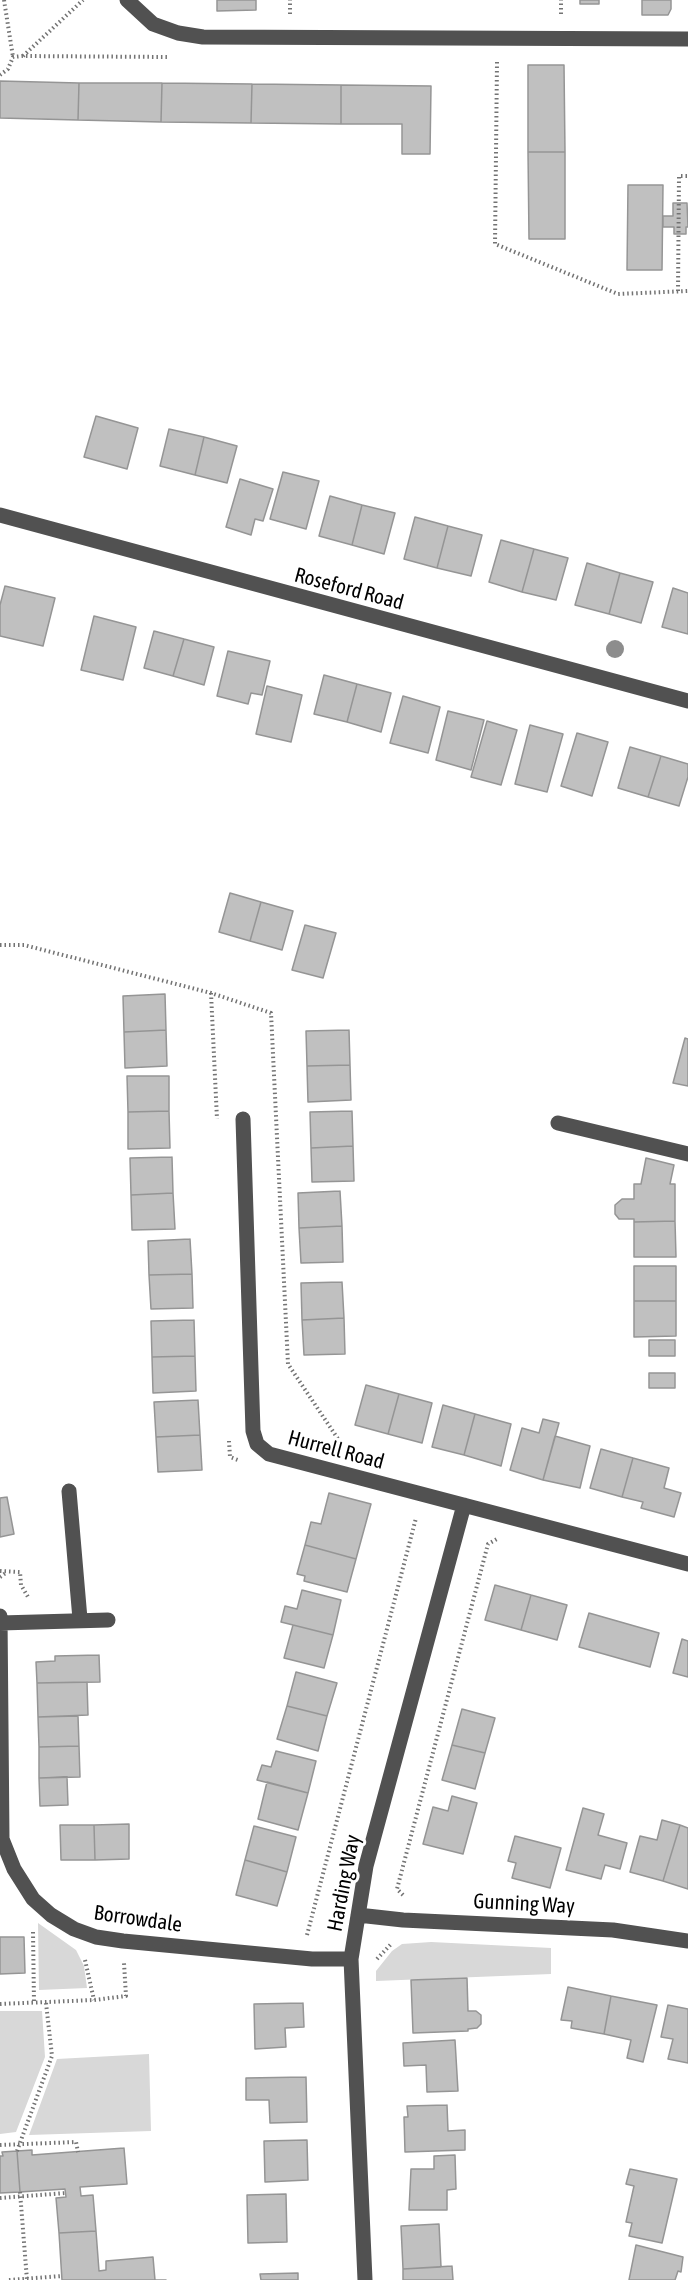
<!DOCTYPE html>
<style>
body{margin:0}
canvas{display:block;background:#fff}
</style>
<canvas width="688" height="2280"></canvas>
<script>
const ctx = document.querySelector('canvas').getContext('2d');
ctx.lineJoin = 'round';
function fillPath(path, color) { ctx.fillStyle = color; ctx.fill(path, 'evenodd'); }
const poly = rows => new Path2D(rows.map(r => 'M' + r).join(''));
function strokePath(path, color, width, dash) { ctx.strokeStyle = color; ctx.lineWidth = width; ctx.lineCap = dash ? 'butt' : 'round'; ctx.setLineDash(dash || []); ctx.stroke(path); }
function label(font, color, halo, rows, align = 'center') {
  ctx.font = font + ' "Asap Condensed",sans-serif'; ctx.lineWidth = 6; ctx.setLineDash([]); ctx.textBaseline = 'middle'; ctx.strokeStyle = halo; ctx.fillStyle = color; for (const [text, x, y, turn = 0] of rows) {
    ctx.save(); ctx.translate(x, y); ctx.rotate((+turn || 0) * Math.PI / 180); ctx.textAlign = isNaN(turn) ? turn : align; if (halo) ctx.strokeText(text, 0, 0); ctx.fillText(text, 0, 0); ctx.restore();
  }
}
fillPath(poly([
 [38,1923,76,1950,84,1966,87,1988,39,1990],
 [431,1942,551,1948,551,1974,376,1981,376,1971,392,1951,402,1944],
 [0,2011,42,2011,45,2057,16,2132,0,2134],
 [149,2054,151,2131,29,2135,57,2059]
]), '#d8d8d8');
const building = poly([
 [217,0,256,0,256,10,217,11,217,0],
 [580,0,599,0,599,4,580,4,580,0],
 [642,0,671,0,671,9,668,15,642,15,642,0],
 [528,65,564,65,565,152,528,152,528,65],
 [0,81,79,83,78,120,0,118,0,81],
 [79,83,162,83,161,122,78,120,79,83],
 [162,83,252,84,251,123,161,122,162,83],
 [252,84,341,85,341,124,251,123,252,84],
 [341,85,431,86,430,154,402,154,402,124,341,124,341,85],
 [528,152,565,152,565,239,529,239,528,152],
 [628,185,663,185,662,270,627,270,628,185],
 [673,203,687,203,688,227,686,227,686,234,674,234,674,227,663,227,663,216,673,216,673,203],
 [96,416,138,428,127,469,84,457,96,416],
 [169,429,204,437,195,475,160,466,169,429],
 [204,437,237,446,227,483,195,475,204,437],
 [283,472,319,481,306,529,270,519,283,472],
 [240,479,273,489,263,521,255,519,251,535,226,527,240,479],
 [330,496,362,505,352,545,319,536,330,496],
 [362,505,395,513,384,554,352,545,362,505],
 [415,517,448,526,437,568,404,559,415,517],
 [448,526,482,535,471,576,437,568,448,526],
 [501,540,534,549,522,592,489,582,501,540],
 [534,549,568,558,556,600,522,592,534,549],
 [587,563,620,573,609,614,575,605,587,563],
 [620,573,653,582,641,623,609,614,620,573],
 [5,586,55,598,43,646,0,636,0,605,5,586],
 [673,588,688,593,688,634,662,627,673,588],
 [94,616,136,627,123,680,81,670,94,616],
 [154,631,184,639,173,676,144,668,154,631],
 [184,639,214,647,204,685,173,676,184,639],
 [228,651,270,661,262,695,251,693,248,704,217,696,228,651],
 [324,675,357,684,347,722,314,714,324,675],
 [357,684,391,693,381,732,347,722,357,684],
 [267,686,302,695,291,742,256,734,267,686],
 [403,696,440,707,428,753,390,743,403,696],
 [448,711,484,720,471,770,436,760,448,711],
 [487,721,517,730,501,785,471,777,487,721],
 [530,725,563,734,547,792,515,784,530,725],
 [577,733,608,742,592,796,561,786,577,733],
 [630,747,661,756,648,797,618,788,630,747],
 [661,756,688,764,688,777,679,806,648,797,661,756],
 [230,893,261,902,250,941,219,932,230,893],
 [261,902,293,911,282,950,250,941,261,902],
 [305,925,336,933,323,978,292,970,305,925],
 [165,994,166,1030,124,1032,123,996,165,994],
 [166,1030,167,1066,125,1068,124,1032,166,1030],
 [349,1030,350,1065,307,1066,306,1031,349,1030],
 [685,1038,688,1039,688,1086,673,1083,685,1038],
 [350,1065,351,1100,308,1102,307,1066,350,1065],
 [127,1076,169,1076,169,1111,128,1112,127,1076],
 [169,1111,170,1148,128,1149,128,1112,169,1111],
 [352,1111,353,1146,311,1148,310,1112,352,1111],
 [353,1146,354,1181,312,1182,311,1148,353,1146],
 [172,1157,173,1193,131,1195,130,1158,172,1157],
 [646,1158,674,1165,670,1184,675,1184,675,1221,634,1222,634,1219,619,1219,615,1214,615,1205,622,1199,634,1199,634,1184,641,1184,646,1158],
 [340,1191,342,1226,299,1228,298,1193,340,1191],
 [173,1193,175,1229,132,1230,131,1195,173,1193],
 [675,1221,676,1257,634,1257,634,1222,675,1221],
 [342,1226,343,1262,301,1263,299,1228,342,1226],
 [190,1239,192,1274,149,1275,148,1241,190,1239],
 [634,1266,676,1266,676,1301,634,1301,634,1266],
 [192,1274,193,1308,151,1309,149,1275,192,1274],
 [342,1282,344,1318,302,1320,301,1283,342,1282],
 [634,1301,676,1301,676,1336,634,1337,634,1301],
 [344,1318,345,1354,304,1355,302,1320,344,1318],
 [194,1320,195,1356,152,1357,151,1321,194,1320],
 [649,1340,675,1340,675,1356,649,1356,649,1340],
 [195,1356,196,1391,153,1393,152,1357,195,1356],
 [649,1373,675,1373,675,1388,649,1388,649,1373],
 [366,1385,399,1394,388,1434,355,1425,366,1385],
 [399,1394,432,1403,422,1443,388,1434,399,1394],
 [198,1400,200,1435,156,1437,154,1402,198,1400],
 [443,1405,475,1414,464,1455,432,1447,443,1405],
 [475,1414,511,1424,501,1466,464,1455,475,1414],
 [543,1419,559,1423,543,1480,510,1470,522,1428,539,1433,543,1419],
 [200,1435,202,1470,158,1472,156,1437,200,1435],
 [555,1436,590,1446,580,1488,543,1480,555,1436],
 [601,1449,633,1458,622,1497,590,1488,601,1449],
 [633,1458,669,1468,664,1488,681,1493,674,1517,641,1508,643,1502,622,1497,633,1458],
 [329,1493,371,1504,356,1559,305,1545,311,1522,321,1524,329,1493],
 [7,1497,14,1534,0,1537,0,1498,7,1497],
 [305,1545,356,1559,347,1592,304,1581,305,1576,297,1574,305,1545],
 [495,1585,531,1595,521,1630,485,1620,495,1585],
 [302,1590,341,1600,333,1635,281,1622,285,1606,297,1609,302,1590],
 [531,1595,567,1605,557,1640,521,1630,531,1595],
 [589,1613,659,1633,650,1667,579,1647,589,1613],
 [293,1625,333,1635,324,1668,284,1658,293,1625],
 [682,1639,688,1641,688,1677,673,1673,682,1639],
 [99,1655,100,1682,37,1683,36,1662,55,1661,55,1656,99,1655],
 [296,1672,337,1683,327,1716,287,1706,296,1672],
 [87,1682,88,1715,38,1717,37,1683,87,1682],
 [287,1706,327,1716,318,1751,277,1739,287,1706],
 [462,1709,495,1718,485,1753,452,1745,462,1709],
 [78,1716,79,1746,39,1747,38,1717,78,1716],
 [452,1745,485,1753,475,1789,442,1780,452,1745],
 [79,1746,80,1777,39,1778,39,1747,79,1746],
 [276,1751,316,1761,308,1793,257,1780,262,1765,271,1767,276,1751],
 [67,1777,68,1805,40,1806,39,1778,67,1777],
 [267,1782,308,1793,298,1830,258,1819,267,1782],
 [452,1796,477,1803,463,1854,423,1844,433,1807,448,1811,452,1796],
 [583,1808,604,1814,598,1835,627,1843,620,1869,605,1865,601,1879,566,1870,583,1808],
 [662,1820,680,1825,663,1881,630,1872,640,1836,657,1840,662,1820],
 [129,1824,129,1859,95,1860,94,1825,129,1824],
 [60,1825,94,1825,95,1860,61,1860,60,1825],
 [680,1825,688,1828,688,1889,663,1881,680,1825],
 [254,1826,296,1837,287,1872,245,1860,254,1826],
 [515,1836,561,1848,550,1888,512,1878,516,1863,508,1861,515,1836],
 [245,1860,287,1872,277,1906,236,1895,245,1860],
 [0,1937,24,1937,25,1973,0,1974,0,1937],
 [467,1978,468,2011,476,2011,481,2015,481,2024,477,2028,468,2029,468,2031,413,2033,411,1980,467,1978],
 [568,1987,611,1996,604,2034,571,2028,572,2021,561,2020,568,1987],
 [611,1996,657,2005,643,2062,627,2058,631,2040,604,2034,611,1996],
 [303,2003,304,2027,285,2028,286,2047,255,2049,254,2004,303,2003],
 [668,2005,688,2009,688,2063,668,2059,673,2039,661,2037,668,2005],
 [455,2040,458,2091,427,2092,426,2065,404,2066,403,2043,455,2040],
 [306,2077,307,2122,270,2123,269,2100,246,2100,246,2078,306,2077],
 [447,2105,448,2131,465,2130,465,2150,405,2152,404,2117,408,2117,407,2106,447,2105],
 [307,2140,308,2180,265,2182,264,2141,307,2140],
 [124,2148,127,2184,80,2187,81,2196,93,2195,96,2231,59,2233,56,2198,66,2197,65,2189,20,2192,17,2151,32,2150,32,2155,124,2148],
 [17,2151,20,2192,0,2193,0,2156,3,2156,2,2152,17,2151],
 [455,2155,456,2189,447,2190,447,2210,409,2210,411,2169,434,2169,434,2156,455,2155],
 [630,2169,677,2179,662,2243,629,2236,632,2223,626,2222,634,2186,626,2184,630,2169],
 [286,2194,287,2242,248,2243,247,2195,286,2194],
 [439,2224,441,2267,403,2269,401,2226,439,2224],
 [96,2231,99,2271,106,2270,106,2261,153,2257,155,2280,166,2280,62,2280,59,2233,96,2231],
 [636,2245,683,2257,681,2272,678,2271,675,2280,629,2280,636,2245],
 [452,2266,453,2280,403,2280,403,2269,452,2266],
 [298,2273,298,2280,261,2280,260,2274,298,2273]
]);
fillPath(building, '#c0c0c0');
strokePath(building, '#959595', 1.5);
strokePath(poly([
 [4,0,13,57],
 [290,14,290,0],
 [561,14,561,0],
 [23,56,83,0],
 [497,62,495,244,618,294,688,291],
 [0,75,8,69,13,57,22,56,168,57],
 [678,291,679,176,688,176],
 [0,945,24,945,211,993,271,1013,288,1364,340,1442,338,1447],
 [211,993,217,1119],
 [229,1441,230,1457,238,1460],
 [0,1571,20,1572,21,1585,28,1597],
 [0,1577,7,1572],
 [403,1895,397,1889,488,1544,497,1539],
 [33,1932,34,2003],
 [307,1935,416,1518],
 [377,1959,392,1943],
 [85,1960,94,2000],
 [0,2004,94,2000,126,1996,124,1963],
 [0,2145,76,2142,78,2152],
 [17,2151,52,2056,46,2003],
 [20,2192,27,2280],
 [0,2198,66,2193],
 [9,2280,62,2276]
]), '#737373', 4, [1.5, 3]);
strokePath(poly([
 [127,0,153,24,178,33,203,37,688,39],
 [0,515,688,701],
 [243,1119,253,1431,257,1444,269,1454,688,1564],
 [558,1123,688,1154],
 [69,1491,80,1619],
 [0,1616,2,1839,14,1869,33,1899,51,1915,74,1929,96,1937,123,1941,312,1959,351,1959],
 [0,1623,108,1620],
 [358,1915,403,1920,613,1930,688,1941],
 [365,2280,351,1959,366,1866,464,1505]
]), '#515151', 15);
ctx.fillStyle = '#8d8d8d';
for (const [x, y] of [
 [615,649]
]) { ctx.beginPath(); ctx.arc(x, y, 9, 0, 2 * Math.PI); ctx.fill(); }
label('21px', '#000', '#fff', [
 ["Roseford Road",349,589,15],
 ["Hurrell Road",336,1450,15],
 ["Harding Way",344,1883,-79],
 ["Gunning Way",524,1904,3],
 ["Borrowdale",138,1919,8]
]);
</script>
